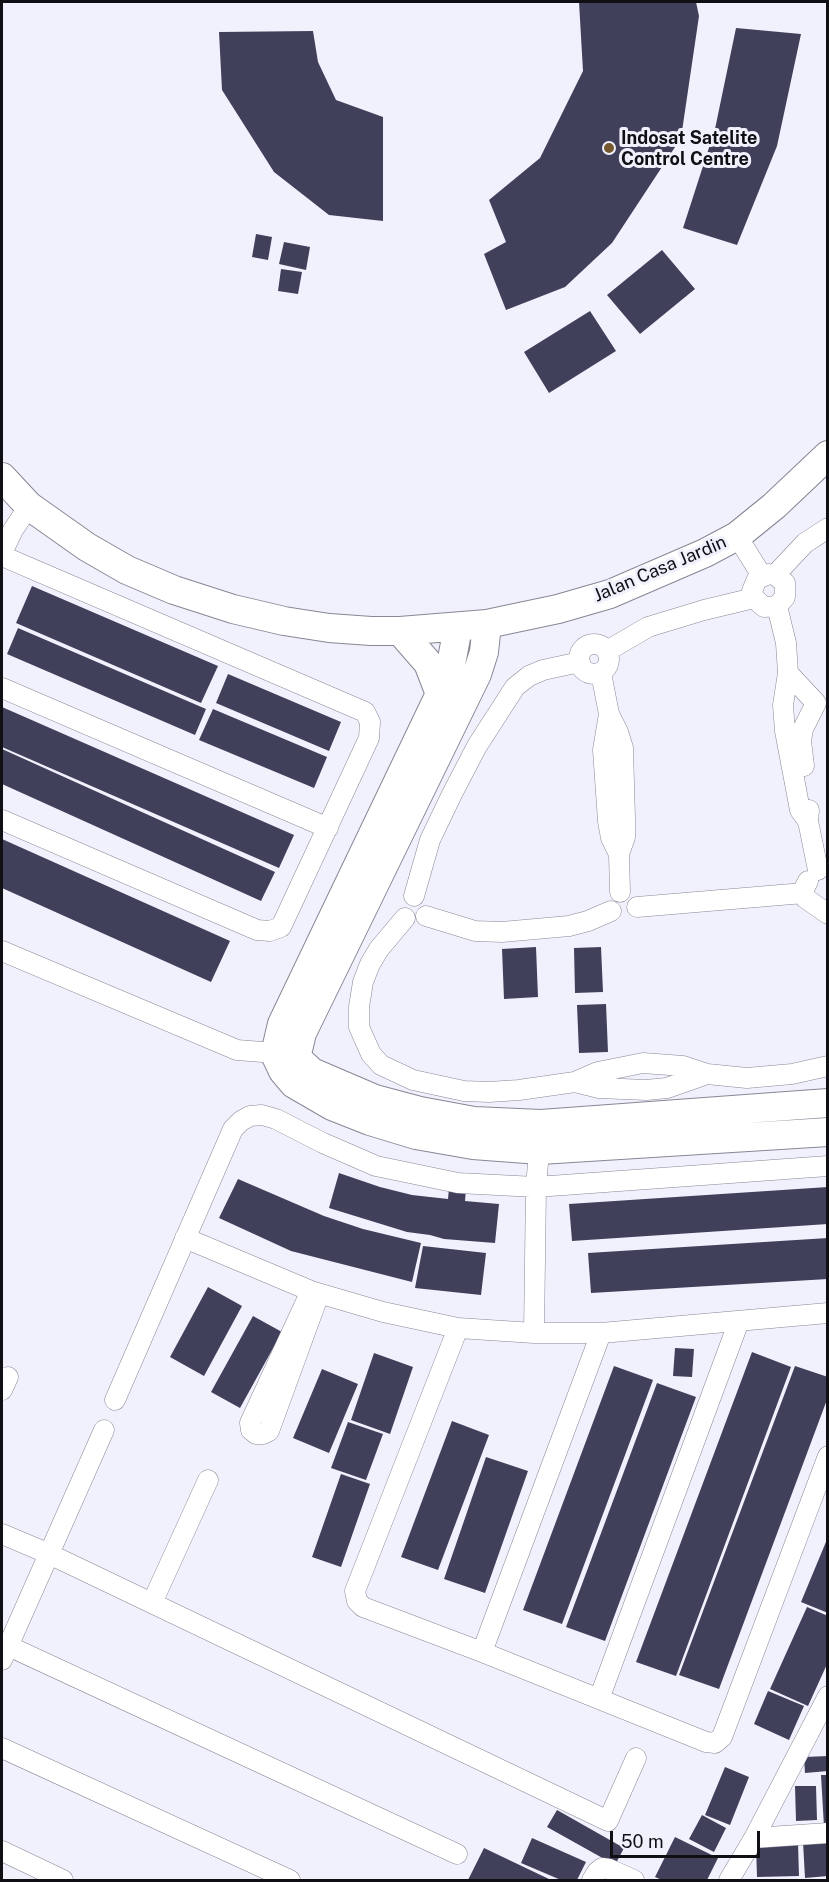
<!DOCTYPE html>
<style>
body{margin:0}
#map{position:relative;width:829px;height:1882px;overflow:hidden;background:#f1f1fe;font-family:"Public Sans",sans-serif}
canvas{display:block}
.frame{position:absolute;inset:0;border:3px solid #0f0f14;pointer-events:none}
.scale{position:absolute;left:610px;top:1831px;width:150px;height:27px;box-sizing:border-box;border:3px solid #0f0f14;border-top:0;padding-left:8px;font-size:18px;line-height:21px;white-space:nowrap;color:#0f0f14;-webkit-text-stroke:4px #f1f1fe;paint-order:stroke}
</style>
<div id="map">
<canvas width="829" height="1882"></canvas>
<div class="frame"></div>
<div class="scale">50 m</div>
</div>
<script>
const ctx = document.querySelector('canvas').getContext('2d');
ctx.lineJoin = 'round';
function fillPath(path, color) { ctx.fillStyle = color; ctx.fill(path, 'evenodd'); }
const poly = rows => new Path2D(rows.map(r => 'M' + r).join(''));
function strokePath(path, color, width, dash) { ctx.strokeStyle = color; ctx.lineWidth = width; ctx.lineCap = dash ? 'butt' : 'round'; ctx.setLineDash(dash || []); ctx.stroke(path); }
function label(font, color, halo, rows, align = 'center') {
  ctx.font = font + ' "Public Sans",sans-serif'; ctx.lineWidth = 6; ctx.setLineDash([]); ctx.textBaseline = 'middle'; ctx.strokeStyle = halo; ctx.fillStyle = color; for (const [text, x, y, turn = 0] of rows) {
    ctx.save(); ctx.translate(x, y); ctx.rotate((+turn || 0) * Math.PI / 180); ctx.textAlign = isNaN(turn) ? turn : align; if (halo) ctx.strokeText(text, 0, 0); ctx.fillText(text, 0, 0); ctx.restore();
  }
}
fillPath(poly([
 [579,2,696,2,699,16,681,138,612,243,565,287,506,310,484,254,506,242,489,200,540,158,583,71],
 [736,28,801,34,777,146,737,245,683,228,715,129],
 [313,31,318,62,336,100,383,117,383,221,329,215,274,172,222,90,219,32],
 [256,234,272,237,268,260,252,257],
 [284,242,310,247,306,270,279,264],
 [662,250,695,289,640,334,607,295],
 [281,269,302,272,298,294,278,291],
 [590,311,616,351,549,393,524,352],
 [32,586,218,666,201,703,16,623],
 [18,628,206,709,195,735,7,654],
 [228,674,341,722,329,751,216,703],
 [2,707,294,835,279,868,2,747],
 [213,709,327,757,314,788,199,740],
 [2,749,275,872,261,901,2,784],
 [2,839,230,941,211,982,2,888],
 [536,947,538,997,504,999,502,949],
 [601,947,603,992,575,993,574,948],
 [606,1004,608,1052,579,1053,577,1005],
 [339,1173,380,1187,412,1195,448,1199,449,1188,466,1189,465,1201,499,1204,495,1243,444,1239,430,1235,407,1232,329,1208],
 [238,1179,324,1216,363,1229,421,1243,412,1282,291,1251,219,1218],
 [828,1187,828,1224,572,1241,569,1204],
 [828,1238,828,1279,591,1293,588,1253],
 [423,1246,486,1253,481,1295,415,1288],
 [208,1287,242,1306,204,1376,170,1357],
 [253,1316,282,1332,240,1408,211,1392],
 [675,1348,694,1349,692,1377,673,1376],
 [752,1352,791,1367,676,1676,636,1662],
 [374,1353,413,1367,390,1434,351,1420],
 [614,1366,653,1380,562,1624,523,1610],
 [795,1366,828,1377,828,1397,719,1689,679,1675],
 [322,1369,358,1384,329,1453,293,1438],
 [657,1383,696,1397,605,1641,566,1627],
 [452,1421,489,1435,438,1570,401,1557],
 [348,1422,383,1434,366,1480,331,1468],
 [486,1457,528,1471,485,1593,444,1579],
 [341,1474,370,1484,341,1567,312,1557],
 [828,1537,828,1613,801,1602],
 [807,1607,828,1616,828,1662,808,1706,770,1689],
 [768,1691,804,1706,789,1740,754,1724],
 [828,1756,828,1771,805,1773,804,1757],
 [725,1767,749,1777,730,1825,705,1815],
 [821,1775,828,1775,828,1826,824,1827],
 [795,1786,816,1786,817,1820,796,1821],
 [557,1810,624,1848,615,1865,547,1827],
 [702,1815,726,1828,714,1852,689,1839],
 [675,1837,718,1858,707,1880,662,1880,655,1877],
 [532,1838,586,1862,577,1880,561,1880,521,1863],
 [828,1841,828,1876,805,1878,803,1842],
 [798,1843,799,1876,757,1877,756,1845],
 [484,1848,551,1880,468,1880]
]), '#41405b');
const street = poly([
 [737,536,762,576],
 [2,553,13,530,29,506],
 [2,556,365,712,370,722,369,738,281,927,270,931,257,930,2,820],
 [775,575,785,583,785,597,777,606,764,607,754,598,752,591,757,579,769,574,775,575,805,543,828,528],
 [777,606,786,643,788,673,783,705,785,731,800,810,808,821],
 '579 659a15 15 0 1 1 30 0a15 15 0 1 1-30 0Z',
 [607,651,648,627,704,610,754,598],
 [601,673,609,714,618,732,623,748,625,819,625,837,619,854,620,892],
 [788,673,816,703],
 [2,688,328,828],
 [609,714,603,750,608,821,611,838,619,854],
 [804,766,801,741,803,729,816,703],
 [809,810,808,821,818,870],
 [808,881,804,889,805,898,828,914],
 [414,896,430,840,452,794,477,746,515,687,529,676,543,670,580,662],
 [637,907,804,893],
 [426,916,475,931,502,932,569,926,588,921,611,911],
 [405,918,379,949,370,964,363,982,359,1007,359,1027,371,1054,381,1065,413,1080,464,1091,489,1092,519,1090,575,1082,598,1072,643,1063,683,1066,707,1074,747,1078,792,1074,828,1066],
 [2,951,237,1050,288,1054],
 [575,1082,599,1088,646,1090,667,1088,707,1074],
 [185,1238,311,1291,383,1312,458,1328,534,1333,601,1333,828,1313],
 [311,1291,250,1423,251,1430,256,1434,263,1434,269,1431,319,1294],
 [458,1328,355,1591,357,1601,363,1607,482,1652,706,1742,715,1743,722,1737,828,1456],
 [534,1333,536,1187,540,1139],
 [2,1390,8,1377],
 [115,1400,233,1129,241,1121,250,1116,262,1115,276,1119,323,1143,376,1166,458,1183,536,1187,828,1166],
 [2,1534,47,1553,608,1821,636,1758],
 [152,1603,208,1480],
 [2,1643,457,1854],
 [482,1652,601,1333],
 [2,1660,104,1430],
 [599,1699,739,1321],
 [2,1748,290,1880],
 [754,1838,828,1833],
 [2,1851,63,1880],
 [592,1880,597,1872,602,1868,609,1869,634,1880],
 [729,1880,754,1838,828,1696]
]);
const secondary = poly([
 [2,477,29,506,87,547,127,570,174,590,233,609,284,621,329,628,371,631,400,631,487,624,558,609,610,594,705,553,737,536,774,506,828,455],
 [487,624,484,652,477,674,302,1033,297,1054,300,1061,312,1072,375,1099,420,1111,474,1121,541,1124,828,1103],
 [458,627,449,675,282,1024,275,1054,283,1071,294,1084,332,1106,370,1121,416,1135,473,1145,540,1150,828,1132],
 [400,631,428,663,440,694]
]);
strokePath(street, '#878795', 21);
strokePath(secondary, '#878795', 30);
strokePath(street, '#fff', 20);
strokePath(secondary, '#fff', 28);
for (const [x, y, r, color] of [
 [609,148,6,"#75582c"]
]) { const dot = new Path2D(); dot.arc(x, y, r, 0, 2 * Math.PI); ctx.fillStyle = color; ctx.fill(dot); strokePath(dot, '#f1f1fe', 2); }
label('bold 18px', '#0f0f14', '#f1f1fe', [
 ["Indosat Satelite",621,138],
 ["Control Centre",621,159]
], 'left');
label('18px', '#0f0f14', '#f1f1fe', [
 ["Jalan Casa Jardin",660,569,-23]
]);
</script>
